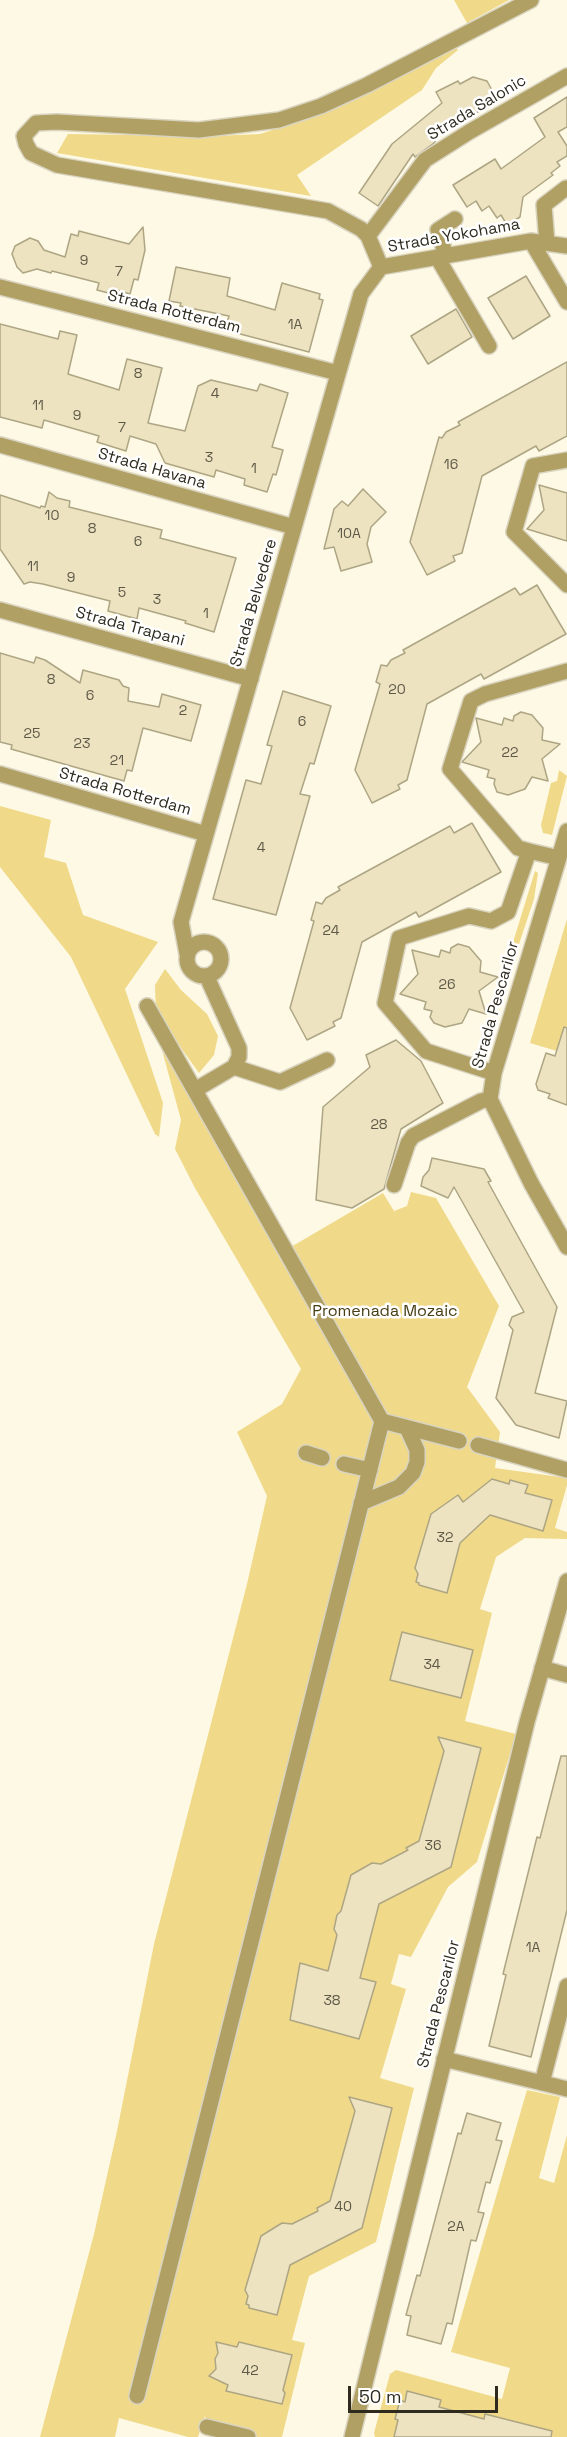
<!DOCTYPE html>
<style>
body{margin:0}
#map{position:relative;width:567px;height:2437px;overflow:hidden;background:#fef9e4;font-family:"Space Grotesk",sans-serif}
canvas{display:block}
.scale{position:absolute;left:348px;top:2386px;width:150px;height:27px;box-sizing:border-box;border:3px solid #2e2b1e;border-top:0;padding-left:8px;font-size:18px;line-height:21px;white-space:nowrap;color:#2e2b1e;-webkit-text-stroke:4px #fff;paint-order:stroke}
</style>
<div id="map">
<canvas width="567" height="2437"></canvas>
<div class="scale">50 m</div>
</div>
<script>
const ctx = document.querySelector('canvas').getContext('2d');
ctx.lineJoin = 'round';
function fillPath(path, color) { ctx.fillStyle = color; ctx.fill(path, 'evenodd'); }
const poly = rows => new Path2D(rows.map(r => 'M' + r).join(''));
function strokePath(path, color, width, dash) { ctx.strokeStyle = color; ctx.lineWidth = width; ctx.lineCap = dash ? 'butt' : 'round'; ctx.setLineDash(dash || []); ctx.stroke(path); }
function label(font, color, halo, rows, align = 'center') {
  ctx.font = font + ' "Space Grotesk",sans-serif'; ctx.lineWidth = 5; ctx.setLineDash([]); ctx.textBaseline = 'middle'; ctx.strokeStyle = halo; ctx.fillStyle = color; for (const [text, x, y, turn = 0] of rows) {
    ctx.save(); ctx.translate(x, y); ctx.rotate((+turn || 0) * Math.PI / 180); ctx.textAlign = isNaN(turn) ? turn : align; if (halo) ctx.strokeText(text, 0, 0); ctx.fillText(text, 0, 0); ctx.restore();
  }
}
fillPath(poly([
 [454,0,509,0,467,23],
 [454,45,458,50,436,68,422,90,297,175,311,196,57,153,68,134,214,136,260,134,318,115],
 [559,770,567,776,552,835,543,833,541,825,551,783,557,781],
 [0,806,51,820,44,857,66,863,83,915,158,942,125,989,163,1103,159,1137,155,1134,71,957,0,867],
 [535,871,538,873,534,899,503,992,497,994],
 [567,919,567,1054,530,1043],
 [165,969,181,990,207,1014,218,1036,214,1055,199,1073,156,1013,155,985],
 [162,1050,279,1254,383,1193,394,1211,407,1206,411,1192,436,1198,499,1306,467,1387,500,1432,495,1468,567,1478,567,1485,555,1528,567,1532,567,1539,525,1538,496,1557,480,1609,492,1613,465,1721,516,1734,477,1862,448,1887,411,1957,399,1954,391,1984,406,1989,380,2078,414,2088,411,2100,376,2242,309,2276,292,2340,305,2343,282,2437,248,2437,207,2427,205,2416,198,2437,188,2437,119,2418,115,2437,40,2437,94,2234,117,2131,154,1944,247,1584,267,1496,237,1432,282,1404,301,1369,195,1188,175,1149,181,1120],
 [527,2090,560,2097,539,2178,554,2183,567,2135,567,2437,544,2437,485,2414,484,2419,438,2414,441,2400,408,2391,405,2402,400,2400,398,2437,375,2437,374,2433,390,2374,396,2370,502,2399,510,2368,451,2352]
]), '#f0da89');
const building = poly([
 [473,77,487,81,498,101,435,135,437,138,434,143,415,157,413,154,378,206,359,193,392,144,442,103,436,92,458,81,460,84,473,77],
 [567,97,567,127,558,132,567,146,567,156,557,162,560,166,551,173,553,175,523,197,520,217,507,225,501,215,497,218,489,206,482,211,476,201,467,207,453,185,495,159,501,169,545,137,534,118,567,97],
 [143,227,145,250,138,280,134,279,130,294,117,290,116,295,97,290,99,283,52,271,51,273,37,269,23,273,17,267,12,254,15,246,30,238,38,241,44,250,65,257,71,234,78,236,79,231,129,244,143,227],
 [176,267,230,278,227,296,275,310,282,283,320,294,319,299,323,300,309,352,225,330,229,316,180,306,181,303,169,301,176,267],
 [526,276,550,316,513,339,488,298,526,276],
 [456,309,472,337,428,364,411,336,456,309],
 [0,324,58,339,60,331,77,335,68,374,119,390,127,359,162,368,148,423,185,431,198,386,211,380,257,391,260,384,288,393,272,447,283,450,276,475,273,474,267,492,244,485,245,479,216,470,214,477,165,463,156,444,130,436,126,451,97,442,99,436,44,420,42,428,0,417,0,324],
 [567,362,567,436,539,451,536,446,482,476,462,553,453,556,455,561,427,575,410,542,439,437,442,438,446,432,460,425,458,422,567,362],
 [539,485,567,493,567,541,527,529,544,510,539,485],
 [363,489,386,512,371,527,367,544,372,562,341,571,334,547,324,549,334,509,342,501,348,506,363,489],
 [49,492,57,498,70,501,69,507,162,530,160,538,236,558,214,632,185,623,186,621,139,608,137,619,108,611,110,601,43,584,30,582,24,584,0,549,0,495,40,508,41,506,45,507,49,492],
 [537,585,566,634,484,679,481,674,427,704,407,780,398,785,400,789,372,803,355,770,380,684,376,682,381,665,387,666,391,660,405,653,403,650,515,588,520,595,537,585],
 [0,653,34,663,36,657,45,660,80,683,83,670,119,680,123,686,129,688,128,701,159,707,162,694,201,705,191,741,143,728,132,771,127,770,124,781,11,749,12,745,0,742,0,653],
 [283,691,331,706,314,764,310,763,300,794,310,796,276,915,213,899,246,780,261,784,272,746,267,745,283,691],
 [521,712,532,715,543,728,542,740,560,744,542,759,548,781,532,777,525,789,508,795,497,792,494,784,495,779,487,777,489,770,462,762,481,742,476,718,502,725,504,718,513,721,514,716,521,712],
 [472,823,501,872,419,917,416,912,362,942,341,1018,333,1022,335,1026,307,1040,290,1008,314,921,311,920,316,902,322,904,326,898,340,890,338,887,450,826,454,833,472,823],
 [458,944,469,947,481,961,480,972,498,977,479,991,486,1014,469,1009,462,1023,445,1027,434,1023,430,1017,432,1011,424,1009,426,1002,400,994,418,974,412,950,439,957,441,950,450,953,451,948,458,944],
 [564,1027,567,1028,567,1105,548,1098,550,1094,538,1090,536,1084,546,1053,555,1056,564,1027],
 [396,1040,421,1061,443,1103,401,1129,384,1189,352,1208,316,1200,323,1107,370,1067,366,1055,396,1040],
 [432,1158,484,1169,491,1181,488,1182,557,1307,535,1393,567,1401,559,1438,516,1425,496,1398,513,1330,509,1325,512,1317,524,1312,454,1187,448,1198,421,1186,423,1177,429,1170,432,1158],
 [492,1479,509,1484,510,1480,528,1485,525,1493,552,1500,543,1531,490,1515,460,1543,447,1593,419,1585,419,1583,416,1582,418,1574,415,1568,431,1514,458,1495,463,1502,492,1479],
 [402,1632,473,1650,461,1698,390,1680,402,1632],
 [438,1737,481,1748,451,1867,379,1904,360,1978,376,1982,359,2039,290,2020,300,1963,328,1971,337,1935,334,1929,337,1915,341,1911,351,1875,372,1863,381,1864,408,1850,406,1848,419,1841,444,1751,438,1737],
 [561,1756,567,1756,567,1910,531,2057,489,2046,506,1975,503,1974,537,1837,540,1838,561,1756],
 [349,2097,392,2108,362,2228,290,2265,277,2315,249,2308,249,2305,246,2304,248,2296,245,2290,261,2236,282,2223,292,2224,318,2211,317,2208,330,2201,355,2111,349,2097],
 [467,2113,501,2123,496,2140,502,2141,490,2183,486,2182,478,2212,484,2213,476,2241,471,2240,452,2324,447,2323,441,2344,407,2335,411,2316,406,2315,417,2275,420,2276,458,2133,461,2134,467,2113],
 [216,2342,237,2347,239,2342,292,2355,283,2390,285,2393,282,2404,226,2391,228,2385,209,2376,216,2369,215,2359,218,2353,216,2342],
 [407,2391,441,2400,439,2407,484,2419,485,2414,552,2431,551,2437,394,2437,398,2420,395,2419,400,2400,405,2402,407,2391]
]);
fillPath(building, '#ede3c1');
strokePath(building, '#ada584', 1.5);
const minor = poly([
 [531,0,367,85,321,106,279,120,199,130,57,122,36,123,24,136,26,144,31,153,57,165,328,211,361,229,368,236,381,267,531,241,567,246],
 [368,236,425,160,469,132,567,76],
 [531,241,567,302],
 [547,243,544,205,566,188],
 [446,256,438,230,455,219],
 [437,257,489,346],
 [0,287,338,373],
 [0,445,294,527],
 [567,460,533,466,514,532,567,585],
 [0,610,251,679],
 [0,774,206,834],
 [567,831,494,1073,490,1099,531,1183,567,1247],
 [529,851,518,848,450,769,471,701,485,694,567,671],
 '187 959a17 17 0 1 1 34 0a17 17 0 1 1-34 0Z',
 [187,954,181,922,361,294,381,267],
 [234,1067,280,1082,327,1060],
 [494,1073,426,1051,385,1003,399,938,469,916,491,921,508,912,529,851,559,858],
 [195,1090,234,1067,239,1057,239,1048,207,977],
 [394,1185,408,1143,413,1136,481,1101,490,1099],
 [382,1421,459,1441],
 [478,1445,567,1470],
 [306,1453,322,1458],
 [344,1464,370,1470],
 [361,1503,399,1487,413,1473,417,1462,417,1450,407,1428],
 [542,1668,567,1675],
 [444,2059,567,2089],
 [542,2083,567,1986],
 [137,2396,382,1421,147,1006],
 [207,2427,248,2437],
 [352,2437,527,1722,567,1581]
]);
strokePath(minor, '#d9d4c0', 18);
strokePath(minor, '#b1a064', 15);
label('14px', '#5e5947', null, [
 ["9",84,261],
 ["7",119,272],
 ["1A",295,325],
 ["8",138,374],
 ["4",215,394],
 ["11",38,406],
 ["9",77,416],
 ["7",122,428],
 ["3",209,458],
 ["16",451,465],
 ["1",254,469],
 ["10",52,516],
 ["8",92,529],
 ["10A",349,534],
 ["6",138,542],
 ["11",33,567],
 ["9",71,578],
 ["5",122,593],
 ["3",157,600],
 ["1",206,614],
 ["8",51,680],
 ["20",397,690],
 ["6",90,696],
 ["2",183,711],
 ["6",302,722],
 ["25",32,734],
 ["23",82,744],
 ["22",510,753],
 ["21",117,761],
 ["4",261,848],
 ["24",331,931],
 ["26",447,985],
 ["28",379,1125],
 ["32",445,1538],
 ["34",432,1665],
 ["36",433,1846],
 ["1A",533,1948],
 ["38",332,2001],
 ["40",343,2207],
 ["2A",456,2227],
 ["42",250,2371]
]);
label('16px', '#2e2b1e', '#fff', [
 ["Strada Salonic",477,108,-31],
 ["Strada Yokohama",454,236,-10],
 ["Strada Rotterdam",174,312,14],
 ["Strada Havana",152,469,16],
 ["Strada Belvedere",254,603,-74],
 ["Strada Trapani",130,627,15],
 ["Strada Rotterdam",125,792,16],
 ["Strada Pescarilor",496,1005,-74],
 ["Strada Pescarilor",439,2004,-76]
]);
label('16px', '#473c12', '#fff', [
 ["Promenada Mozaic",385,1312]
]);
</script>
